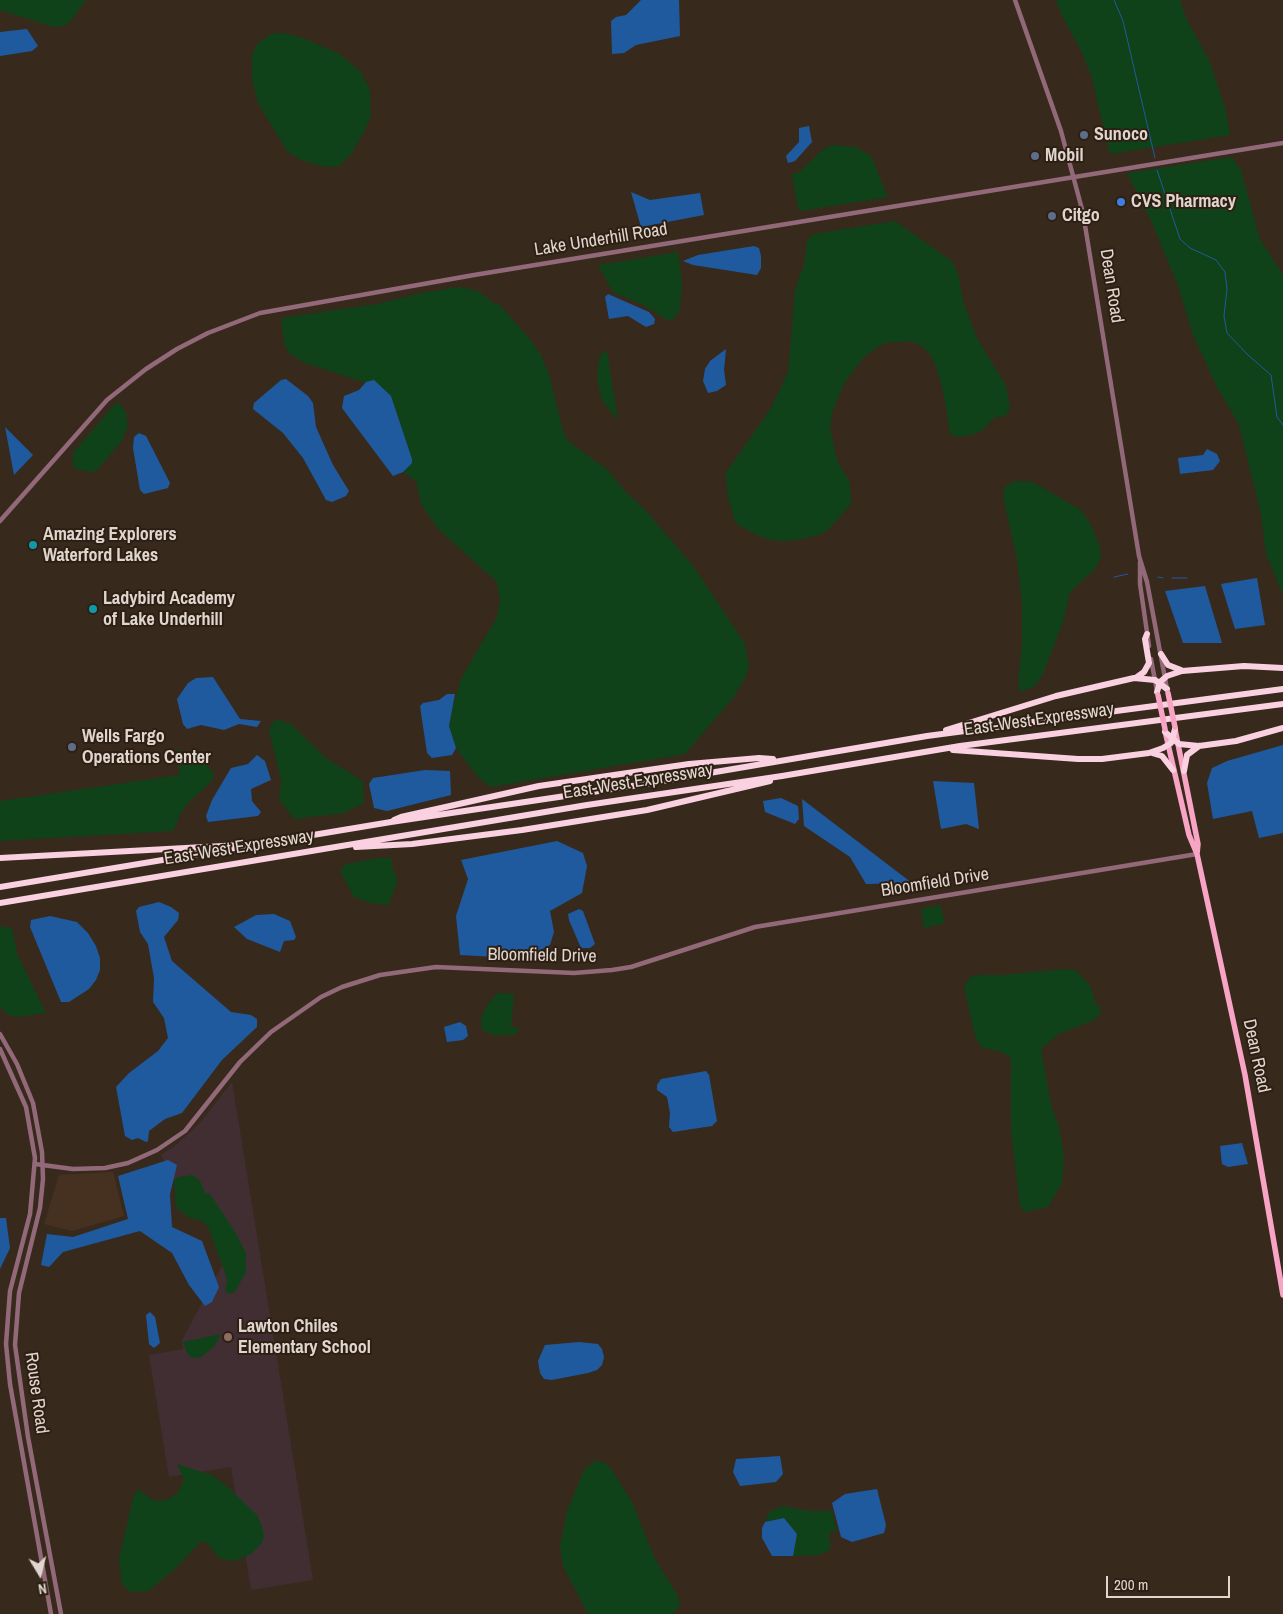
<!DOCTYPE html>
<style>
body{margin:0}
#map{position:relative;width:1283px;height:1614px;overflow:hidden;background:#38291d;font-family:"Archivo Narrow",sans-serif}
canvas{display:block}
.north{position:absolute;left:15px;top:1549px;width:50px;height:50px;-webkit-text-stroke:4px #2e1f14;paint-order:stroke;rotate:171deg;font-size:14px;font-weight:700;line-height:20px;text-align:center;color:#e0d6ce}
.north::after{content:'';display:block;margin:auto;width:18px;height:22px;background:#e0d6ce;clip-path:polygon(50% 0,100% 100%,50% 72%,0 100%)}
.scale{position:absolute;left:1106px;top:1576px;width:124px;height:22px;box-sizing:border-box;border:2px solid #e0d6ce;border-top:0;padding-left:6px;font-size:15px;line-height:18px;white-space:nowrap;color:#e0d6ce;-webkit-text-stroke:4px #2e1f14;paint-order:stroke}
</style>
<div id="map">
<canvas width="1283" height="1614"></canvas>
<div class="north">N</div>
<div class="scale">200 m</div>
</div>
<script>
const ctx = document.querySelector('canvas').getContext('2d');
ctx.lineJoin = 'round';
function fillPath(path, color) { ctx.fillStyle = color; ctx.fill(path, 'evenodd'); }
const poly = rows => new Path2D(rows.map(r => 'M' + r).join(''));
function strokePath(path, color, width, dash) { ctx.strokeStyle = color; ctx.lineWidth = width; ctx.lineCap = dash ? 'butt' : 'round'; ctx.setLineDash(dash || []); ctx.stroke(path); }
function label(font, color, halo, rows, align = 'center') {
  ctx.font = font + ' "Archivo Narrow",sans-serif'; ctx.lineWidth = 4; ctx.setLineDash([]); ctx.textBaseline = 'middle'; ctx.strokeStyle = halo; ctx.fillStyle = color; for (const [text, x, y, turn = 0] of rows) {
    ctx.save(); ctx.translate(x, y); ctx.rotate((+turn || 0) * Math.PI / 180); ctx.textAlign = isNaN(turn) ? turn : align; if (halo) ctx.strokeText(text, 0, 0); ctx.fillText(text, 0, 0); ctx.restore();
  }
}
fillPath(poly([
 [113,1172,124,1216,72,1231,44,1224,59,1175]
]), '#463121');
fillPath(poly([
 [232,1082,313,1580,251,1590,231,1467,169,1477,149,1355,183,1349,182,1340,224,1262,202,1209,177,1185,161,1155,175,1146,200,1123]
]), '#412e33');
fillPath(poly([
 [0,0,86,0,71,21,64,26,54,27,0,10],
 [1056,0,1180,0,1186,18,1210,62,1226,111,1230,135,1110,154,1091,75,1081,51,1061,14],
 [284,33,303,38,338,53,360,71,370,90,371,115,364,132,351,154,338,167,319,166,299,159,287,151,258,103,252,79,252,55,256,45,271,34],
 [832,145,856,147,871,156,888,197,801,211,798,208,792,175,802,170,821,151],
 [1232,157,1241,170,1260,239,1283,275,1283,595,1266,554,1261,514,1239,425,1217,387,1193,335,1177,283,1152,223,1127,173],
 [895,221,953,262,959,277,963,301,977,338,1006,386,1010,407,1007,414,1002,418,999,416,993,419,983,430,971,435,957,437,950,434,944,395,937,369,930,354,920,345,910,341,885,343,876,348,863,358,845,382,833,410,830,428,837,460,850,483,851,504,828,530,819,535,798,540,778,541,761,537,740,526,735,521,728,497,725,474,771,408,788,372,795,290,804,264,807,241,813,234],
 [678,252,682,283,680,308,676,317,669,321,643,305,613,292,598,265],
 [459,287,478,291,495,304,499,304,530,339,541,355,549,374,563,431,568,441,609,471,623,489,646,511,694,567,745,644,749,667,745,678,733,698,685,754,491,787,478,777,456,748,449,726,450,715,462,677,497,617,500,599,496,581,438,529,421,504,416,481,403,472,412,463,412,459,391,396,366,383,305,363,290,354,284,344,281,318,377,304,422,293],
 [607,350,618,421,602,400,597,380,599,357],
 [116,403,119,403,126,412,128,426,121,442,97,470,91,472,76,469,73,465,73,453],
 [1015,481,1033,482,1081,510,1091,525,1100,547,1101,557,1095,569,1070,592,1063,622,1043,674,1035,686,1020,692,1018,681,1022,647,1022,604,1017,559,1003,497,1005,486],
 [276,719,291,724,326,758,363,781,364,803,344,813,294,819,279,799,281,780,269,731,270,727],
 [176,749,205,764,214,773,212,781,190,801,181,813,173,831,0,841,0,801,180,775],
 [378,858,392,858,391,864,398,880,388,905,370,903,354,897,340,871,346,864],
 [940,905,945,923,924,928,921,909],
 [0,926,12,928,17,954,46,1013,17,1017,6,1014,0,1006],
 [1066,969,1075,970,1090,985,1096,1005,1101,1007,1099,1016,1094,1020,1059,1034,1041,1049,1052,1109,1059,1126,1064,1157,1062,1183,1048,1207,1024,1212,1020,1205,1011,1130,1011,1058,1002,1052,981,1047,975,1036,964,987,970,977,980,975,1001,975],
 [497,993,514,994,511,1027,520,1028,515,1035,493,1035,482,1030,481,1019,485,1008],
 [193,1175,200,1181,205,1193,210,1194,234,1230,246,1253,246,1272,235,1292,230,1294,225,1291,227,1281,224,1270,208,1227,202,1221,190,1218,176,1208,174,1181,178,1177],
 [221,1334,214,1347,201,1357,193,1358,188,1355,183,1342],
 [596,1460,607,1464,612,1470,632,1502,655,1559,678,1596,680,1605,673,1614,588,1614,563,1566,560,1546,567,1511,584,1470],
 [177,1464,212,1475,229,1488,257,1515,262,1526,264,1537,261,1544,251,1554,235,1561,220,1559,208,1544,201,1541,175,1569,148,1591,130,1592,122,1584,119,1559,133,1498,138,1489,151,1499,158,1501,166,1500,177,1494,184,1480],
 [783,1506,810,1511,832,1511,837,1532,831,1531,829,1535,831,1549,819,1555,793,1556,797,1534,784,1518,765,1522,769,1512]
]), '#10421a');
fillPath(poly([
 [641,0,679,0,680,36,636,45,624,53,612,54,611,21,616,17,626,15],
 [27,29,38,46,32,51,0,56,0,32],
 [809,126,812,142,795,161,788,163,786,156,799,142,799,128],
 [631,192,650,200,700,193,704,215,641,227],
 [754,246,759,248,761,256,761,268,757,275,693,265,683,261,698,255],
 [608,294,649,312,655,319,654,324,646,327,628,316,609,319,605,297],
 [726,349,724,370,726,385,717,391,708,393,703,381,705,369,710,361],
 [286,379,308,396,313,403,316,427,333,465,349,491,346,496,332,502,326,500,303,458,283,433,253,409,254,403,281,380],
 [374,380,391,396,412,459,412,463,403,472,393,476,342,408,344,396,359,390,366,382],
 [5,427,33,455,14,475],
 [139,433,146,436,170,483,168,488,144,494,140,490,133,448,134,437],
 [1207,449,1217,454,1220,461,1213,470,1180,474,1178,458,1203,455],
 [1257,578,1265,625,1235,629,1221,584],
 [1205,586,1222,643,1183,643,1165,591],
 [213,677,240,719,261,721,257,727,239,724,224,730,201,725,187,729,183,724,177,699,188,683,196,678],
 [447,694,455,694,449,726,456,748,452,755,432,758,427,753,420,706,423,703,439,700],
 [1283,745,1283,833,1259,838,1252,811,1213,819,1207,783,1212,768,1227,761],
 [257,755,265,761,271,780,251,789,252,801,261,812,258,816,208,822,206,816,212,800,231,768,248,764],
 [425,770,450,771,451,795,387,811,374,808,369,784,373,778],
 [933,781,974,783,979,829,966,824,941,829],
 [781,798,798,806,799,819,795,824,765,812,763,801],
 [802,799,912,883,866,884,850,857,804,826],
 [557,841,583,853,587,866,582,893,550,911,554,932,550,945,533,954,514,958,460,955,456,916,468,879,461,860],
 [159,902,171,907,179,913,178,920,164,937,172,961,231,1012,251,1015,257,1019,257,1027,222,1060,182,1113,165,1119,149,1131,148,1141,146,1142,138,1138,132,1140,125,1136,116,1087,129,1073,158,1051,168,1038,164,1018,153,1002,154,978,148,944,140,932,136,911,139,907],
 [579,909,583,911,595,944,590,948,581,948,569,920,568,914],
 [274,914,290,921,296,937,294,940,284,941,280,952,247,939,234,927,256,915],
 [50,916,77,922,88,933,96,946,100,958,100,970,96,980,89,989,69,1002,61,1002,30,927,31,920],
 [460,1022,466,1026,468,1036,463,1040,447,1042,444,1027],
 [706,1071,709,1075,717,1121,712,1126,673,1132,669,1127,670,1113,667,1097,657,1090,657,1085,661,1079],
 [1242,1143,1248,1164,1228,1167,1222,1164,1220,1146],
 [168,1160,177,1165,170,1194,172,1227,202,1241,219,1287,212,1302,205,1306,189,1285,172,1253,140,1231,63,1252,49,1267,41,1265,47,1234,73,1237,128,1219,118,1176],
 [0,1218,6,1218,10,1248,0,1269],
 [150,1312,155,1317,160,1343,154,1348,149,1344,146,1315],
 [579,1342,598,1344,602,1349,604,1357,602,1365,597,1370,588,1373,552,1380,544,1379,540,1373,538,1361,545,1345],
 [780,1456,783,1474,776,1482,740,1486,733,1472,736,1459],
 [877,1489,886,1525,884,1533,852,1542,841,1537,832,1503,845,1494],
 [784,1518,797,1534,793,1556,772,1556,762,1538,762,1528,765,1522]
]), '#1f5a9e');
strokePath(poly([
 [1114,0,1123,21,1155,158],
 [1157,170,1180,239,1190,248,1216,260,1225,272,1227,289,1224,316,1227,333,1248,355,1271,375,1277,417,1283,425],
 [1114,577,1128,574],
 [1158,577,1163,578],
 [1172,578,1187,578]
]), '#1f5a9e', 1);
strokePath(poly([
 [1015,0,1061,131,1083,213,1139,556,1147,582,1167,689],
 [0,521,107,400,146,369,177,349,208,333,260,313,474,275,1283,143],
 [1140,562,1140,584,1149,646],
 [1151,659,1157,691],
 [0,1034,17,1064,33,1103,42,1152,43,1179,40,1208,19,1293,15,1345,28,1437,61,1614],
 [0,1049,26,1107,35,1158,30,1214,10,1291,6,1344,10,1384,51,1614],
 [35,1164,73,1169,105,1168,128,1163,157,1150,185,1131,240,1062,271,1032,321,997,342,987,380,975,436,967,574,973,612,970,631,967,755,927,1197,854]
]), '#926979', 4.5);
strokePath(poly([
 [1175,729,1198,844,1197,854],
 [1165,731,1189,835,1197,854,1245,1075,1283,1295]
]), '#f7a4c5', 5.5);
strokePath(poly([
 [1161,654,1168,665,1181,670],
 [1137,677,1144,672,1149,663,1145,639,1147,634],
 [1157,692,1160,682,1167,676,1182,671,1244,666,1283,668],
 [946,730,1056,696,1134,678,1155,680,1167,689],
 [1165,732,1179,744,1199,746,1236,741,1283,728],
 [953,750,1078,759,1102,759,1149,753,1163,748,1171,743,1175,729],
 [1152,753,1162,756,1173,770],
 [1184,771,1187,755,1199,746],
 [394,820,401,817,539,786,689,764,759,758,773,759],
 [356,847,412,844,522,830,647,810,770,781],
 [0,858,241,845],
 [0,887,391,822,639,785,927,736,1283,689],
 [0,903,587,805,782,776,960,746,1283,704]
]), '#fad1e0', 6);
strokePath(poly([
 [1168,693,1175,727],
 [1158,695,1165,729]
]), '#f7a4c5', 5.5);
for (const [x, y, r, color] of [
 [1084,135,5,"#5c6f8a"],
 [1035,156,5,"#5c6f8a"],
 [1121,202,5,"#3f7fe0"],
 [1052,216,5,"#5c6f8a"],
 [33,545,5,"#0f9aa8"],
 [93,609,5,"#0f9aa8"],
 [72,747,5,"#5c6f8a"],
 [228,1337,5,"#8d6e63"]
]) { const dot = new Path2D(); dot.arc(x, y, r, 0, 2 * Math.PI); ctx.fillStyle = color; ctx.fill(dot); strokePath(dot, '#2e1f14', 2); }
label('bold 18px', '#e0d6ce', '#2e1f14', [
 ["Sunoco",1094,135],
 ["Mobil",1045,156],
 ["CVS Pharmacy",1131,202],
 ["Citgo",1062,216],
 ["Amazing Explorers",43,535],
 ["Waterford Lakes",43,556],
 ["Ladybird Academy",103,599],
 ["of Lake Underhill",103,620],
 ["Wells Fargo",82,737],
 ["Operations Center",82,758],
 ["Lawton Chiles",238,1327],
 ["Elementary School",238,1348]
], 'left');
label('18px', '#e0d6ce', '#2e1f14', [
 ["Lake Underhill Road",601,240,-9],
 ["Dean Road",1111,286,81],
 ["East-West Expressway",1039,720,-8],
 ["East-West Expressway",638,782,-9],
 ["East-West Expressway",239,848,-9],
 ["Bloomfield Drive",935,883,-9],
 ["Bloomfield Drive",542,956,1],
 ["Dean Road",1256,1056,78],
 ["Rouse Road",36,1393,82]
]);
</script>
